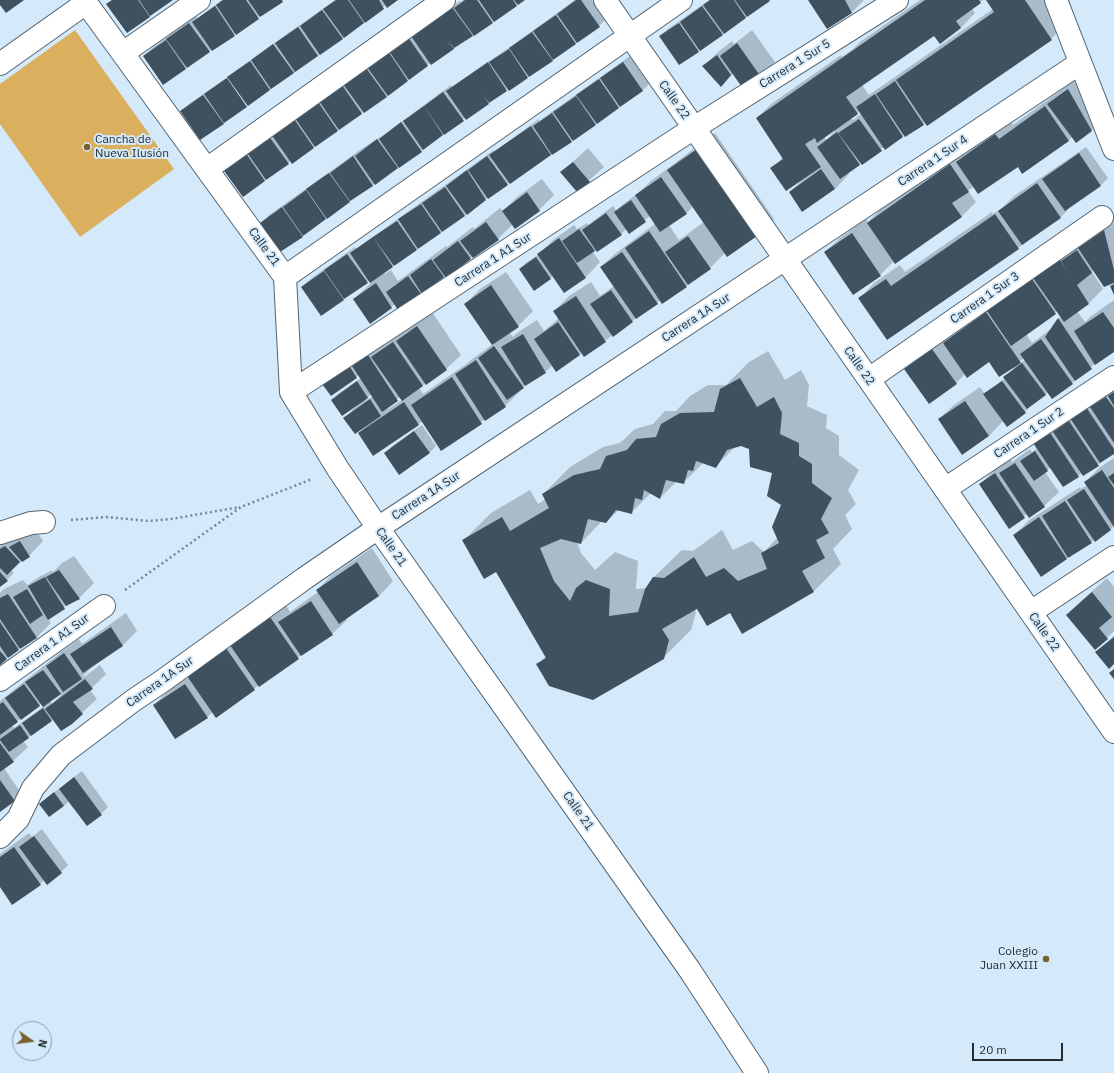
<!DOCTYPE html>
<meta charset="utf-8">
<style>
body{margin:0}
#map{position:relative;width:1114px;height:1073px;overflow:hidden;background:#d4e9fa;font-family:"IBM Plex Sans",sans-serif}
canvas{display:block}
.north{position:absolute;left:12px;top:1021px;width:40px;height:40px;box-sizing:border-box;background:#d4e9fa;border:1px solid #8e9eaa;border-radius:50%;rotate:104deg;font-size:11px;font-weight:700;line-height:16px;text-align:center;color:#252d33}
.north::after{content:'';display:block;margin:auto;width:14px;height:18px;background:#786031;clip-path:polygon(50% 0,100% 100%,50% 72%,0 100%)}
.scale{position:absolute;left:972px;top:1043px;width:91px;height:18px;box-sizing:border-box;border:2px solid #252d33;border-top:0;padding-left:5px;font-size:12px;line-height:14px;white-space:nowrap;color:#252d33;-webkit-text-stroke:3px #d4e9fa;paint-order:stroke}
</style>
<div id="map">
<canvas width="1114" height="1073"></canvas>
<div class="north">N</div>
<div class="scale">20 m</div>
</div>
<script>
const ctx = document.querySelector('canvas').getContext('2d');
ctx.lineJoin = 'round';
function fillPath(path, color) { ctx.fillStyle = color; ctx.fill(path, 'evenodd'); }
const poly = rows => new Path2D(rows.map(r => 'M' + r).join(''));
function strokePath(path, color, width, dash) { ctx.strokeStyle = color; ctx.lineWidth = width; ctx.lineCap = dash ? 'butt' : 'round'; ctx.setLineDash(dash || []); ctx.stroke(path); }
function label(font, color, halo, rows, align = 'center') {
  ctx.font = font + ' "IBM Plex Sans",sans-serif'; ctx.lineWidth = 4; ctx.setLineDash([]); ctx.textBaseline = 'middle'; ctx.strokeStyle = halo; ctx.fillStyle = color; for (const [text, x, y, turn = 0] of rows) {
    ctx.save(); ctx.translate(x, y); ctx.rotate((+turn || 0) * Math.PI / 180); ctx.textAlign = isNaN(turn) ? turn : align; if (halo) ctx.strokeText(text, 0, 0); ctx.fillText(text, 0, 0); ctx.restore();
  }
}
fillPath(poly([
 [75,30,174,169,80,237,0,124,0,84]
]), '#dab05e');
fillPath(poly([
 [112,0,172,0,149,17,108,4],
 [222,0,283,0,185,68,144,56,151,49,196,16,198,18],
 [335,0,396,0,386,5,342,39,247,106,227,77],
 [463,0,523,0,432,64,431,62,386,96,292,162,291,161,243,196,223,168,419,29,460,1,461,2],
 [575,0,592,0,606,19,599,26,552,60,509,90,508,88,466,118,466,117,421,151,280,251,261,223,268,216,360,150,385,134,451,85,452,87,517,42],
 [709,0,770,0,698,51,661,36,668,29],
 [810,0,864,0,852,12,827,28],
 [920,0,983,0,972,8,975,13,961,28,940,43,934,35,862,85,869,95,993,9,987,0,1049,0,1065,24,1051,39,905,136,904,135,885,149,884,147,861,163,848,173,849,174,835,189,790,192,802,180,772,169,783,157,757,118,771,104,841,55,842,57,853,49,860,42],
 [860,111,862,113,853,120,851,118],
 [834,130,835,131,826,140,824,137],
 [752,30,775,62,760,76,734,73,721,86,704,66,718,52,732,41,734,44],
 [630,56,649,84,642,91,571,141,488,197,465,215,384,272,385,274,391,270,398,281,446,246,447,247,473,227,474,229,500,208,503,211,517,197,542,179,554,195,539,210,515,227,513,224,498,239,420,293,395,304,370,322,354,299,371,283,369,280,321,315,302,287,309,280,355,247,356,249,494,150,495,151,539,119,539,121],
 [1082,75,1106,116,1091,131,1072,137,1068,141,974,186,968,191,976,202,961,217,894,261,880,275,825,252,840,238,866,219,868,222,882,208,965,151,966,152,971,147,1010,120,1013,125],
 [226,78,246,107,201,139,182,111,189,104],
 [715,133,774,219,759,234,725,253,710,268,686,286,661,300,584,356,582,352,580,354,553,365,545,372,528,383,519,390,520,391,505,406,441,449,423,421,373,455,359,433,365,427,345,418,355,407,332,400,339,393,361,378,359,375,356,377,321,380,383,342,385,345,432,312,461,355,446,369,419,388,423,394,465,365,471,360,493,344,465,304,480,289,506,272,533,311,518,326,509,332,513,337,517,333,537,320,544,331,559,318,554,311,569,296,591,282,600,296,614,286,601,267,616,253,656,223,650,216,629,232,626,229,621,234,593,252,600,262,586,277,564,292,553,276,534,290,520,269,527,262,538,255,553,240,574,225,577,229,587,223,588,225,613,206,616,210,622,205,638,193,651,181],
 [693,206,704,222,679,240,669,225,687,213],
 [371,394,373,396,365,401,365,400],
 [400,397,402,400,388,409,387,407],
 [1086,147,1108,178,1101,185,1074,203,1061,217,1018,248,860,298,874,283,900,265,905,272,992,212,993,214,1002,208,1014,196],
 [588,148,604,167,577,191,562,172],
 [1114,220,1114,281,1094,270,1092,272,1103,289,1089,303,1077,311,1085,322,1090,317,1114,300,1114,351,1097,362,1072,383,1052,397,1048,392,1031,405,1025,412,1003,421,989,436,939,419,954,405,980,387,985,394,1005,378,1015,367,1014,366,989,361,965,374,956,383,905,369,920,354,947,335,949,338,958,328],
 [1057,311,1061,316,1052,328,1032,343,1026,334],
 [1024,358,1025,360,1019,364,1018,363],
 [768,351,785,380,801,370,809,385,807,406,827,415,826,428,839,436,839,455,859,470,848,490,856,504,845,515,852,529,833,549,841,564,814,591,743,633,730,612,697,607,694,609,696,612,691,630,663,658,538,664,546,656,497,571,463,541,491,513,530,490,538,504,546,499,543,494,570,467,603,447,620,443,635,429,653,424,665,411,676,411,690,396,708,385,726,385,749,362],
 [741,445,750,448,773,473,782,504,777,538,764,552,752,541,733,550,722,530,693,551,682,550,654,577,647,588,636,589,638,561,615,552,595,570,581,553,577,542,581,543,602,521,606,522,619,510,631,513,651,493,660,498,677,481,684,482,704,462,716,466,736,446],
 [1114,387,1114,453,1083,475,1082,473,1064,486,1051,467,1045,472,1059,492,1044,506,1027,514,1009,528,980,484,995,470,1010,459,1012,462,1030,449,1032,452,1038,448,1034,443],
 [422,425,436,446,429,453,385,453,392,446],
 [1114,458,1114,526,1111,529,1066,558,1014,536,1028,521,1080,487,1081,489,1087,485,1085,482,1099,468],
 [34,527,43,541,29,556,22,560,11,570,14,573,0,586,0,546,5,541],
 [372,548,393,581,379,596,346,618,347,620,332,634,301,655,216,716,213,712,207,717,154,705,169,690,189,677,285,603,290,612,318,592,317,590,332,575],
 [74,556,94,583,79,598,68,604,48,619,51,623,37,637,20,647,0,663,0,593,4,589,23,580,27,585,42,575,42,576,52,570,53,572,62,563],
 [1107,578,1114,587,1114,631,1107,638,1067,615,1081,601],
 [126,613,137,631,123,645,96,663,83,676,84,677,100,665,106,674,90,690,97,699,71,723,53,719,23,741,28,747,13,761,4,768,21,793,0,810,0,701,61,652,79,639,82,644],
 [60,694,61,695,52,704,50,701],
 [41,704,43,707,14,728,12,725],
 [1114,636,1114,663,1096,652],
 [82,771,108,807,101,814,69,801,64,806,40,804,48,797],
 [42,829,68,865,61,872,44,880,40,884,0,886,0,854,29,833,32,837]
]), '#0003');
fillPath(poly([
 [0,0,24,0,6,13,0,5],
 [112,0,138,0,150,17,127,33,106,4],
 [139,0,173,0,150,16],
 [223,0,246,0,259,19,236,35,216,5],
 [248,0,282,0,283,2,260,17],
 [336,0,348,0,364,23,344,38,323,9],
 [349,0,379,0,384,9,365,23],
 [382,0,398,0,387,8],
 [465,0,477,0,493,23,474,36,454,8],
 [479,0,513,0,517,6,494,22],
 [514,0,525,0,518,5],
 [576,0,581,0,600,27,577,43,557,14],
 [710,0,734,0,746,18,724,34,703,5],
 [735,0,769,0,770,1,747,17],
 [808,0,845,0,852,13,827,29],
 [925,0,979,0,981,3,956,21,961,28,940,44,934,36,846,97,858,114,817,143,815,138,805,144,821,167,786,191,770,168,783,159,756,118],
 [986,0,1025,0,1052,40,927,126,896,80,994,12],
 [215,6,235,36,212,51,192,22],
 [702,6,723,35,700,51,680,22],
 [452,7,473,36,454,48,447,40,454,49,431,65,411,36],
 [322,10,343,39,320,55,300,26],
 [556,15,576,44,553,60,533,31],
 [189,23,210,52,187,68,166,39],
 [679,23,699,52,679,65,659,36],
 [298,27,318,56,295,72,275,43],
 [532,32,553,61,529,77,509,48],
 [408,37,428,66,409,80,389,51],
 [166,40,186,69,163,85,143,56],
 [737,43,761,77,744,90,720,56],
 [273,44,294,73,271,89,251,60],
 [509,49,528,78,509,91,489,62],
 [388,51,408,81,388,96,367,67],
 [717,55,731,75,721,87,702,66],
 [250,61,270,90,248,106,227,77],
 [488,62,507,91,489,103,483,95,489,104,466,120,446,91],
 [623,62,643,91,620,107,600,78],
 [366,68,387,97,364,113,343,84],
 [227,78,247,107,224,123,204,94],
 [599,79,619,108,597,124,576,95],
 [895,81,924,125,905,137,876,94],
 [342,85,362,114,339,130,319,101],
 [1068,89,1092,131,1076,143,1047,104],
 [443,92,464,121,444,135,424,106],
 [875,94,903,137,885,150,856,107],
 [203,95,224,124,200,140,180,111],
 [576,96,596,125,573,141,553,112],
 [318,102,338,131,315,147,295,118],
 [424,106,443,135,423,150,403,121],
 [1045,106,1069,141,1022,174,1018,167,978,194,956,162,995,134,999,139],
 [552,113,572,142,552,155,533,126],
 [294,119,314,148,292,164,271,134],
 [859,119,882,151,862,165,838,133],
 [401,122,422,152,399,168,379,139],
 [531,126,551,155,510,184,489,155],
 [837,132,860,165,840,179,817,147],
 [268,135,289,164,266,180,246,151],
 [377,139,398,168,375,185,355,156],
 [700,147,760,234,727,257,667,170],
 [245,152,265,181,243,197,222,168],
 [1079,153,1101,186,1065,211,1042,179],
 [353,156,373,186,350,201,330,173],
 [487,156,508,185,488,199,468,170],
 [573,162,590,182,577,192,560,172],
 [950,164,969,192,952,203,962,217,895,264,867,223],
 [821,169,835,189,802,212,789,192],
 [467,170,486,200,467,215,446,186],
 [329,173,350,202,327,219,306,189],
 [661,177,687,214,660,232,635,195],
 [1037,183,1061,218,1022,245,998,211],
 [445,187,465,216,442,232,422,203],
 [306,190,326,219,303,236,283,207],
 [527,192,540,211,515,229,502,211],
 [631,200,646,222,629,234,614,212],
 [421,204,441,233,418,249,398,219],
 [282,207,303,237,280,252,260,223],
 [606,213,622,235,597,252,582,230],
 [995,214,1019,249,887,340,858,298,886,279,891,286],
 [397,221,417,250,394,266,373,237],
 [486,222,499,240,473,258,460,241],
 [579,229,595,251,577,263,562,241],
 [1104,230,1114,270,1114,283,1104,287,1078,248],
 [649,231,687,287,662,304,625,248],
 [852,233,881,276,853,295,824,252],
 [688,236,711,269,688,285,665,252],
 [373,237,393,267,370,283,350,253],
 [559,238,586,278,564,293,537,254],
 [458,241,471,259,446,278,433,260],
 [1077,250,1092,273,1077,285,1089,304,1064,322,1033,278,1060,260,1069,274,1061,261],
 [622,252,658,304,636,319,600,267],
 [347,254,368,283,344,299,324,270],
 [536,257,551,279,534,291,519,269],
 [431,259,444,277,422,294,410,275],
 [324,271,344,300,321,316,301,287],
 [408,276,421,294,398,310,386,292],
 [1032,279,1056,314,1011,346,987,311],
 [376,283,392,308,370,324,353,299],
 [1114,284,1114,295,1110,286],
 [491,285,519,327,492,345,464,304],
 [611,290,633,322,613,337,590,304],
 [576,296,606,342,584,357,553,311],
 [986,312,1021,363,999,377,989,362,967,378,943,343],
 [1103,312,1114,328,1114,352,1095,365,1074,331],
 [1058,318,1092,369,1075,381,1045,337],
 [558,322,580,355,556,372,534,339],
 [417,326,447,370,426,385,396,341],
 [523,334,546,373,525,386,501,347],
 [1041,339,1073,384,1052,399,1020,354],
 [393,342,423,386,402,401,371,357],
 [494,346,524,388,507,400,478,358],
 [932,349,957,384,929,404,904,369],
 [368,355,398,401,382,412,352,366],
 [476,360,506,407,485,421,455,374],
 [346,361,357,378,331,396,319,380],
 [1022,363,1046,395,1027,409,1003,377],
 [452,377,482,424,441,451,411,405],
 [740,378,757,407,774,397,782,413,780,434,799,443,799,456,812,464,812,483,832,498,821,519,829,533,816,540,825,558,802,571,814,592,742,634,730,613,707,626,697,609,662,629,669,640,664,659,593,700,549,686,536,664,546,658,496,572,484,579,462,540,502,517,510,531,549,508,542,494,574,475,600,469,606,456,627,450,636,439,656,437,661,424,680,413,714,412,720,389],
 [741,446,749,449,750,467,772,473,767,496,781,505,772,527,779,543,761,553,767,569,738,581,724,568,706,577,694,557,664,578,653,577,645,589,638,612,609,616,610,589,586,580,576,588,570,601,554,581,540,548,561,539,581,544,588,519,606,523,616,510,632,514,635,498,642,500,644,490,660,499,666,480,684,484,688,470,693,471,696,461,716,468,727,450],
 [357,381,368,398,342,416,331,400],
 [1002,381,1026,413,1007,427,983,394],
 [1114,392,1114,406,1108,396],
 [1106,397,1114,408,1114,443,1090,407],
 [370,399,381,416,355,434,343,418],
 [965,401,989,436,962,455,938,419],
 [404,402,419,425,373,456,358,433],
 [1086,407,1114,449,1114,454,1100,463,1070,418],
 [1069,421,1099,466,1083,476,1053,432],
 [414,431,430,453,399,475,384,453],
 [1049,431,1079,477,1063,487,1033,443],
 [1035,451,1048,471,1034,481,1020,461],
 [1015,463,1045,507,1029,518,999,473],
 [1102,470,1114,488,1114,527,1084,482],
 [995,473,1025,518,1009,529,979,484],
 [1114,473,1114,485,1108,477],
 [1084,489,1111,530,1095,542,1067,500],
 [1065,501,1092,543,1068,558,1042,516],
 [1039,517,1067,559,1041,577,1013,535],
 [20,541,30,557,22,562,9,547],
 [5,546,20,562,7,575,0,568,0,549],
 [357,562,379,596,339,624,316,590],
 [59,570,80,599,66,606,46,577],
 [0,572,8,581,0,587],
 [45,577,65,609,48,620,28,586],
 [27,589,43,615,30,624,13,597],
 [1092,592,1112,617,1099,628,1108,639,1095,650,1066,615],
 [8,594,37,638,20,649,0,619,0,598],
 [311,601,333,635,301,656,278,622],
 [270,617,299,659,259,687,230,645],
 [0,622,19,650,8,658,0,646],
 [111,627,123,646,83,673,70,654],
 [1114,637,1114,664,1109,669,1095,652],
 [226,648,255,690,216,718,187,676],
 [0,651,7,659,0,665],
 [64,653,82,679,63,692,46,666],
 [1114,669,1114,679,1109,673],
 [43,670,61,694,43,707,25,682],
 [85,679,93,689,73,702,83,714,72,724,61,731,45,709],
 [24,684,40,706,21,720,5,698],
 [185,684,208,718,175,739,153,705],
 [3,702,18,722,0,735,0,704],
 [43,708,52,721,31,736,22,723],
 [20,725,29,738,9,752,0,740,0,739],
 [0,743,14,762,0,772],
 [74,777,102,815,87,826,59,789],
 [0,780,15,801,0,812],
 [54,792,64,806,49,817,39,804],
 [34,836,62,873,47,885,19,847],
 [14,847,41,885,12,905,0,887,0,857]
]), '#3f515e');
const minor = poly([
 [84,0,285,277,291,392,338,469,378,528,689,969,757,1073],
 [605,0,1114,732],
 [1056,0,1114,149],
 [123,53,199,0],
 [0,64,86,3],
 [207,169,444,0],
 [285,277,681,0],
 [869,379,1102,217],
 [291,392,694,128,897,0],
 [945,489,1114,377],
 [0,533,31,523,44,522],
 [1031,612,1114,557],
 [0,680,104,606],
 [0,837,18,819,33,788,61,755,134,700,161,682,305,578,378,528,785,259,1080,63]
]);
strokePath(minor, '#536573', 24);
strokePath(poly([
 [71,520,106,517,149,521,171,519,240,507],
 [125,590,241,507,312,479]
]), '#788691', 2.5, [2, 3]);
strokePath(minor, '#fff', 22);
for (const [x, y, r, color] of [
 [87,147,4,"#786031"],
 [1046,959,4,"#786031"]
]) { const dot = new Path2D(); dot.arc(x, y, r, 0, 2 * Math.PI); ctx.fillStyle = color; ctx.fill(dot); strokePath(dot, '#d4e9fa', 1.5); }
label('12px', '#252d33', '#d4e9fa', [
 ["Carrera 1 Sur 5",795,64,-32],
 ["Calle 22",674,100,55],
 ["Carrera 1 Sur 4",933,161,-34],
 ["Calle 21",264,247,54],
 ["Carrera 1 A1 Sur",493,260,-33],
 ["Carrera 1 Sur 3",985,298,-35],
 ["Carrera 1A Sur",696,318,-33],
 ["Calle 22",859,366,55],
 ["Carrera 1 Sur 2",1029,433,-34],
 ["Carrera 1A Sur",426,496,-33],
 ["Calle 21",391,547,55],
 ["Calle 22",1044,632,55],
 ["Carrera 1 A1 Sur",52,643,-36],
 ["Carrera 1A Sur",160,682,-35],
 ["Calle 21",578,811,55]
]);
label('12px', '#252d33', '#d4e9fa', [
 ["Cancha de",95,140],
 ["Nueva Ilusión",95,154],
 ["Colegio",1038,952,"right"],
 ["Juan XXIII",1038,966,"right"]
], 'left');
</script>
